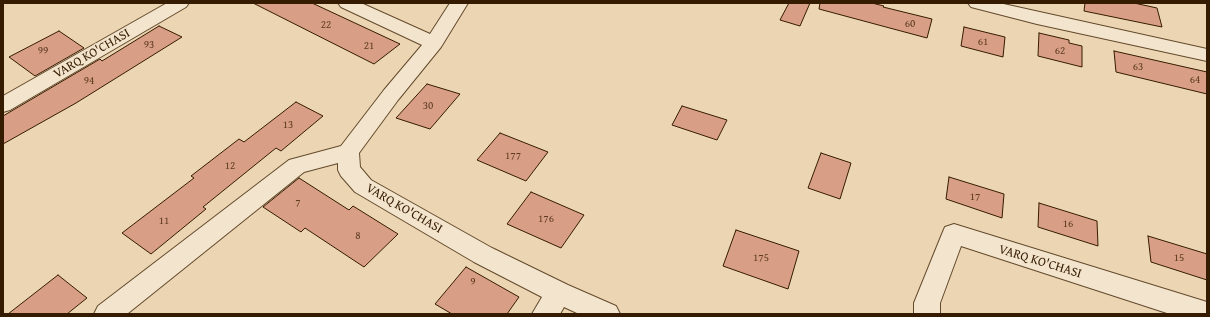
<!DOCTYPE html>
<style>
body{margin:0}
#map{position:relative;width:1210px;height:317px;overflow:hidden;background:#ecd5b2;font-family:"Gentium Book Plus",serif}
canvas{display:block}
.frame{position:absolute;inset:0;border:4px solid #351b00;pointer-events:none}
</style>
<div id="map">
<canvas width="1210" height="317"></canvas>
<div class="frame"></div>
</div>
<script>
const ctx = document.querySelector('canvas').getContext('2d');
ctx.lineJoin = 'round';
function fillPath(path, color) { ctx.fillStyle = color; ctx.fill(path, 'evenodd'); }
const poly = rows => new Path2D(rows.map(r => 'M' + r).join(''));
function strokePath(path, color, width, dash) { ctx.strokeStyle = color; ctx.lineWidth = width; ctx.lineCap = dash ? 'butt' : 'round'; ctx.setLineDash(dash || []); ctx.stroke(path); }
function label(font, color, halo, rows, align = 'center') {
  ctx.font = font + ' "Gentium Book Plus",serif'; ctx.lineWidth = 3; ctx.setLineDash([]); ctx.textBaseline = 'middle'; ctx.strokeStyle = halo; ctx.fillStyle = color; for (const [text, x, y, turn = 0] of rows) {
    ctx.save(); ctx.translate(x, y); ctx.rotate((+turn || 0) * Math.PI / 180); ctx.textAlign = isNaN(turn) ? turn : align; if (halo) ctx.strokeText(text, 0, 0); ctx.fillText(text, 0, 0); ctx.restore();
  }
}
const building = poly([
 [253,3,312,3,400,44,374,64,253,3],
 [789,3,810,3,800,26,780,20,789,3],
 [820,3,872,3,884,6,883,7,932,19,927,38,819,9,820,3],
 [1085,3,1134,3,1157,8,1162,27,1084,11,1085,3],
 [159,26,182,37,76,103,3,144,3,116,100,59,102,61,159,26],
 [964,27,1005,37,1003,57,961,46,964,27],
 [59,31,84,48,35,76,9,57,59,31],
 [1039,33,1069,40,1069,43,1082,46,1082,67,1038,56,1039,33],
 [1114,51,1207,72,1207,94,1116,72,1114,51],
 [427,84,460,94,430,129,396,118,427,84],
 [296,102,323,116,281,151,276,148,203,207,206,209,151,254,122,233,194,178,191,176,239,139,244,142,296,102],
 [682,106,727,120,717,140,672,125,682,106],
 [500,133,548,152,526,181,477,160,500,133],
 [821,153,851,163,840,199,808,188,821,153],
 [949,177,1004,194,1002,218,946,199,949,177],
 [299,178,349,210,353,206,398,234,364,267,305,228,301,232,263,207,299,178],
 [531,192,584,215,561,248,507,224,531,192],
 [1039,203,1097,221,1098,246,1038,227,1039,203],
 [736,230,799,251,788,289,723,266,736,230],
 [1148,236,1207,254,1207,280,1151,262,1148,236],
 [466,267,519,297,507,314,452,314,435,304,466,267],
 [58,275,87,298,67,314,8,314,58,275]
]);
fillPath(building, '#d89f86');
strokePath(building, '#351b00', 1);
const street = poly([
 [167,3,189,3,186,7,10,110,3,112,3,96,167,3],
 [338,3,361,3,430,34,450,3,468,3,441,47,398,100,359,153,360,167,371,180,492,248,568,285,616,306,620,314,579,314,564,307,560,314,532,314,542,297,474,262,355,192,341,176,338,170,338,163,304,172,127,314,94,314,98,306,289,160,341,146,384,90,422,45,341,7,338,3],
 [968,3,999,3,1207,49,1207,61,1037,24,971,7,968,3],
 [954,224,1207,302,1207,314,1170,314,961,246,940,303,940,314,914,314,914,303,942,234,945,227,954,224]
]);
strokePath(street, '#634a2c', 2);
fillPath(street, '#f3e4cd');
label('11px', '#5e3c22', null, [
 ["60",910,24],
 ["22",326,25],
 ["61",983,42],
 ["93",149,45],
 ["21",369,46],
 ["99",43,51],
 ["62",1060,51],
 ["63",1138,67],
 ["64",1195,80],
 ["94",89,81],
 ["30",428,106],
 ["13",288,125],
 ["177",513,156],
 ["12",230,166],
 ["17",975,197],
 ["7",298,203],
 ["176",546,219],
 ["11",164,221],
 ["16",1068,224],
 ["8",358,236],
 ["175",761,258],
 ["15",1179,258],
 ["9",473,282]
]);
label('13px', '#351b00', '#f3e4cd', [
 ["VARQ KO'CHASI",92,54,-30],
 ["VARQ KO'CHASI",404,209,30],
 ["VARQ KO'CHASI",1040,262,17]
]);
</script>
